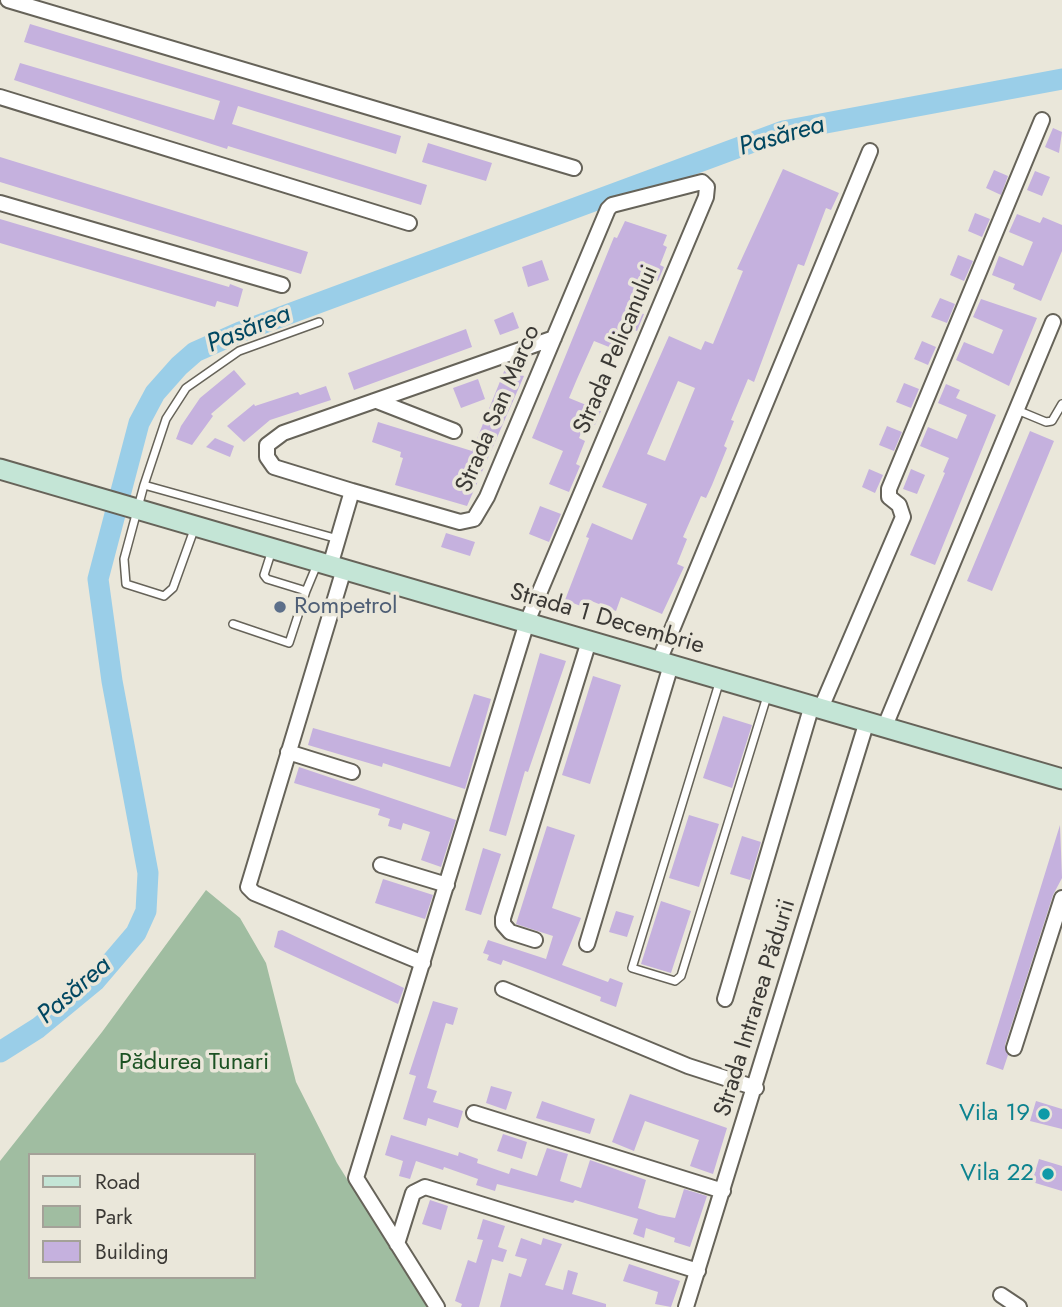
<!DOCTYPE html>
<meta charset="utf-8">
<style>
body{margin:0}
#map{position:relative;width:1062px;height:1307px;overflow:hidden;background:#eae7da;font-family:Jost,sans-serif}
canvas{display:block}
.legend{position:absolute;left:28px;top:1153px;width:228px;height:126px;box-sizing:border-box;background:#eae7da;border:2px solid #a4a198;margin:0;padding:9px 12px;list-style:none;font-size:21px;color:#3b3935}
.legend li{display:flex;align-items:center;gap:14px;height:35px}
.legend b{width:35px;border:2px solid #a4a198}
</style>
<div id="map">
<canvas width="1062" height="1307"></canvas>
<ul class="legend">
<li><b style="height:9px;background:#c4e5d6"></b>Road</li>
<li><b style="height:19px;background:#a0bda1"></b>Park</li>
<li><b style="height:19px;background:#c5b1de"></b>Building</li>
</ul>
</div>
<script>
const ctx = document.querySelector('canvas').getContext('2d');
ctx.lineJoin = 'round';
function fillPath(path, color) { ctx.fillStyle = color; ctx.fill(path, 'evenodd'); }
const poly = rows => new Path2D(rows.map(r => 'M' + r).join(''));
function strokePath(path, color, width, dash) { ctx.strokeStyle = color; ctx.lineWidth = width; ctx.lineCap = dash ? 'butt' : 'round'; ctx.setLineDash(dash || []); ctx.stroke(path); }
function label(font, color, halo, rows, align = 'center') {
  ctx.font = font + ' Jost,sans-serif'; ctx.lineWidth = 7; ctx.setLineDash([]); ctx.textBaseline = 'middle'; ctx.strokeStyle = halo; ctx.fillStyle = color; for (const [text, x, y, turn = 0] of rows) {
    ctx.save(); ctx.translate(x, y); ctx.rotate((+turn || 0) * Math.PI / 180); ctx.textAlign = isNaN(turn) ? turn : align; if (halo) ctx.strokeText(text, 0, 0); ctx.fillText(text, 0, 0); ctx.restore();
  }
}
fillPath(poly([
 [206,890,240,918,266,963,296,1082,337,1163,427,1307,0,1307,0,1161,102,1032],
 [30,1155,254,1155,254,1277,30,1277]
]), '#a0bda1');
strokePath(poly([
 [0,1052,38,1028,95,981,136,933,146,911,148,873,112,681,98,579,139,423,155,393,179,366,195,352,240,332,783,131,1062,79]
]), '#9acee8', 21);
fillPath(poly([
 [30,24,401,136,396,154,238,106,232,124,427,185,421,205,228,146,227,149,14,80,20,63,214,120,220,101,24,42],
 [1053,128,1062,132,1059,153,1045,147],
 [428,143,492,163,486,181,422,162],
 [0,157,308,252,301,274,0,182],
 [783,169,839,193,831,210,826,208,804,266,798,264,754,382,748,379,731,420,734,421,724,446,727,448,712,485,706,498,701,496,683,537,687,539,677,564,684,567,662,614,621,597,616,611,589,600,586,608,565,600,589,538,586,537,592,523,632,540,647,504,602,487,669,336,701,350,705,341,713,344,743,271,737,269],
 [678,381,695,388,665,461,647,454],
 [994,170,1008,176,1001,195,986,188],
 [1035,171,1050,177,1042,196,1027,190],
 [975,213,990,219,982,237,968,231],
 [1017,214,1040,223,1043,217,1062,225,1062,251,1041,301,1013,289,1015,284,992,275,999,256,1023,266,1033,242,1009,232],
 [0,219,229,287,230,284,243,289,238,307,217,301,215,307,0,243],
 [625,221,667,235,663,245,667,247,660,265,664,267,658,281,654,279,640,313,644,314,637,331,634,330,624,353,594,341,577,379,569,398,601,411,595,425,586,421,579,438,585,441,576,464,580,466,569,492,549,484,563,451,532,438,614,237,617,238],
 [958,255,973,261,964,281,950,275],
 [542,260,549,280,528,287,522,267],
 [940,298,955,304,947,323,931,317],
 [981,299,1037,318,1009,386,956,360,964,342,993,354,1003,330,973,317],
 [513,312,519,328,500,335,494,320],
 [466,329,472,347,354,390,348,373],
 [922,341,936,347,928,365,914,359],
 [505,369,524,376,467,506,395,485,403,458,400,457,401,452,372,442,378,422,472,451],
 [234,370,246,384,211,414,213,416,192,445,176,439,181,426,200,398],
 [478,379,485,399,461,408,453,388],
 [904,383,919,389,911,408,896,402],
 [946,384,960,390,956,398,996,415,935,565,910,555,945,473,943,472,949,458,920,446,928,427,957,439,967,415,938,403],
 [326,386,331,400,270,420,244,442,227,426,254,404,255,406,298,392,300,395],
 [887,426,902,432,894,451,879,445],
 [1030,431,1054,441,992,591,967,581],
 [215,438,234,446,230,457,206,447],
 [869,469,883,475,875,493,862,487],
 [911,469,925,475,917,494,903,489],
 [540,506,561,514,549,542,529,534],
 [446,533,475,542,470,556,441,547],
 [540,653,566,661,528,772,525,771,506,836,489,831],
 [593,676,621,685,590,784,562,775],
 [474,694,491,699,465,789,383,763,382,767,308,745,313,728,450,767],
 [723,716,752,725,732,788,703,778],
 [299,767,456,820,441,867,421,860,430,832,403,823,401,830,388,826,390,819,378,815,380,809,294,783],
 [689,815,719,824,699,887,669,878],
 [1060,825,1062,878,1053,895,1005,1045,1008,1055,1003,1070,986,1064],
 [547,826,575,835,552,908,581,918,562,965,608,982,610,978,623,983,616,1007,600,1001,601,997,533,971,503,960,501,965,487,960,489,955,483,953,488,940,546,959,553,936,516,924],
 [742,836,761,842,750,880,730,874],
 [483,848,501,854,481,915,465,910],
 [383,879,433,895,425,919,375,903],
 [661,901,691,911,671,973,641,964],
 [616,911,634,916,627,937,609,932],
 [282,930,404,988,398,1004,274,947,278,931],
 [433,1001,458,1008,453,1025,446,1023,427,1088,437,1091,433,1102,463,1111,458,1128,428,1118,426,1126,403,1119,416,1076,409,1074],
 [491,1086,512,1092,506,1110,486,1103],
 [630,1094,727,1128,713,1174,690,1166,699,1140,645,1121,634,1151,612,1142],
 [542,1101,595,1119,590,1134,536,1118],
 [1036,1101,1062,1109,1062,1129,1030,1121],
 [503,1134,527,1142,522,1159,497,1151],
 [391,1135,458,1156,459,1152,478,1159,477,1163,509,1174,511,1168,537,1176,547,1148,568,1154,560,1181,581,1188,590,1160,646,1180,638,1208,659,1215,675,1218,684,1189,707,1196,690,1247,674,1242,675,1238,646,1228,644,1238,633,1234,638,1219,575,1200,573,1203,497,1184,495,1191,476,1185,478,1179,444,1167,443,1170,416,1161,410,1179,399,1176,403,1161,385,1155],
 [1039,1159,1062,1166,1062,1191,1032,1182],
 [430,1200,448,1206,441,1230,422,1224],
 [483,1219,505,1226,498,1247,507,1250,503,1262,492,1259,479,1307,461,1307,462,1304,455,1301,468,1260,476,1263,483,1240,477,1239],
 [521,1238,541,1245,543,1238,562,1244,545,1285,563,1290,568,1270,578,1273,572,1294,606,1304,606,1307,500,1307,509,1273,521,1277,527,1259,515,1256],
 [629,1264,680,1281,671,1307,655,1304,658,1292,623,1281]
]), '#c5b1de');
const service = poly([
 [319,322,239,351,186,388,166,419,144,485,338,539],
 [1017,410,1046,422,1052,421,1062,404],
 [144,485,124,559,126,584,164,596,173,588,195,527],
 [272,550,264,575,267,579,306,591,318,562],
 [233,624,289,643,306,591],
 [720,680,632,968,675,981,681,976,768,693]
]);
const minor = poly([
 [8,0,574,168],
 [0,97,409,223],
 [0,203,282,285],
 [377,401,454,431],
 [352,491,274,467,267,457,267,445,283,433,554,338],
 [330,566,352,491,460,522,474,519,487,497,608,209,612,205,702,182,707,187,706,197,527,622,356,1178,437,1307],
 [344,569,248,887,254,893,423,963],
 [659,661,870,151],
 [821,708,903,517,899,505,889,497,889,489,1042,120],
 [885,726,1053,322],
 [288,752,352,772],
 [381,865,447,885],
 [535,940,510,932,503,924,503,918,589,641],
 [587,944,671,665],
 [503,989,688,1066,756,1088],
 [725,999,812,705],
 [1014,1048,1062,898],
 [474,1113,723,1191],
 [397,1244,413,1193,425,1187,698,1271],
 [1001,1295,1019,1307],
 [686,1307,867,721]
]);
const secondary = poly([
 [0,469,1062,779]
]);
strokePath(service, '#666359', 10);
strokePath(minor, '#666359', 18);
strokePath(secondary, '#666359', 23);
strokePath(service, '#fff', 7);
strokePath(minor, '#fff', 14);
strokePath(secondary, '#c4e5d6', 19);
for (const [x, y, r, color] of [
 [280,607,7,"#5c6f8a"],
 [1044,1114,7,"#0f9aa8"],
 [1048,1174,7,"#0f9aa8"]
]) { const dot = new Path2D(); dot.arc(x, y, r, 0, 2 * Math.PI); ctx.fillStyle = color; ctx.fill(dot); strokePath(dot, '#eae7da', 2.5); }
label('24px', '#3b3935', '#eae7da', [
 ["Strada Pelicanului",617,350,-67],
 ["Strada San Marco",499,409,-67],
 ["Strada 1 Decembrie",607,620,16],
 ["Strada Intrarea Pădurii",756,1008,-73]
]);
label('24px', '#4e5e75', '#eae7da', [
 ["Rompetrol",294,607]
], 'left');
label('24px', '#1c5223', '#eae7da', [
 ["Pădurea Tunari",194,1063]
]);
label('24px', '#0d838f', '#eae7da', [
 ["Vila 19",1030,1114],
 ["Vila 22",1034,1174]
], 'right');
label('italic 26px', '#004761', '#eae7da', [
 ["Pasărea",782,137,-16],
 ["Pasărea",249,330,-22],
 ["Pasărea",75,991,-41]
]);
</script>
